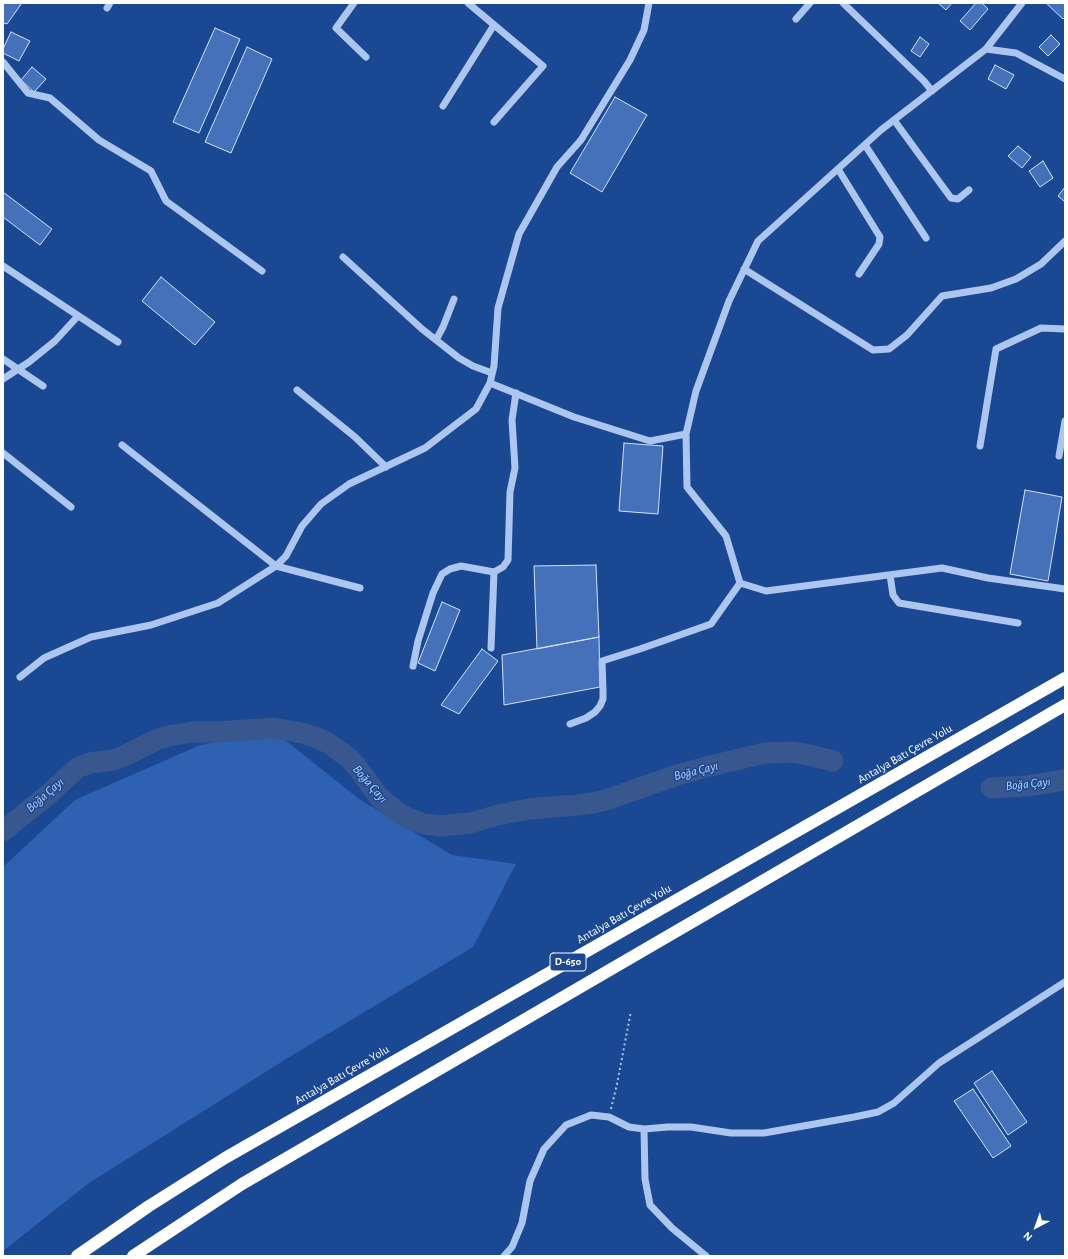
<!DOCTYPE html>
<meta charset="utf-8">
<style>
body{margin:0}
#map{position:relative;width:1068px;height:1259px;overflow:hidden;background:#1b4893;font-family:"Alegreya Sans",sans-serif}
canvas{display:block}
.frame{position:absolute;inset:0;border:4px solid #fff;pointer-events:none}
.north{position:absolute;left:1016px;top:1207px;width:40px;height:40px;-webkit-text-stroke:3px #1b4893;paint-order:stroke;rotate:221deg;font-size:11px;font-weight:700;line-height:16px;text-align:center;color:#fff}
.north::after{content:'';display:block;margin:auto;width:14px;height:18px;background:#fff;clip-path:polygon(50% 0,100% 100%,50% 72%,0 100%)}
</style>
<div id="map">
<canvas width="1068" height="1259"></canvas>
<div class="frame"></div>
<div class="north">N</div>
</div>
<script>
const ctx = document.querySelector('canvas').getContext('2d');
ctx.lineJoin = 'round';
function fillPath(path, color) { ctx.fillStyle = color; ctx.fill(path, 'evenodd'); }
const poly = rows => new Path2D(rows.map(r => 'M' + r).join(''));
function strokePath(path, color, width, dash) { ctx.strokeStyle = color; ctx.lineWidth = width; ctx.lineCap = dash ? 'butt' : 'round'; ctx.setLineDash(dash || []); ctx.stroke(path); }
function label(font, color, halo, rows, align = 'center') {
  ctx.font = font + ' "Alegreya Sans",sans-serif'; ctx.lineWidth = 3; ctx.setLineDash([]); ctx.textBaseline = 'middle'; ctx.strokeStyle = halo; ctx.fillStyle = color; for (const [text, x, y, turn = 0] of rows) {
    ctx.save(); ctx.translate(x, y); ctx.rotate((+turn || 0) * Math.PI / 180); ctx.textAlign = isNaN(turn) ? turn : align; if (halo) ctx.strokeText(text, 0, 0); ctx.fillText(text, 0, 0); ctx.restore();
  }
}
fillPath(poly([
 [270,728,359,799,452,855,516,864,473,947,291,1056,89,1183,3,1251,3,867,75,800,198,746]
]), '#2e61b1');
strokePath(poly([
 [991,788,1026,786,1065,780],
 [3,831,49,794,77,768,90,763,113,760,124,756,156,740,168,736,193,732,218,732,273,728,302,733,315,737,328,743,349,758,357,767,379,797,397,812,408,818,424,824,442,826,470,823,498,815,529,809,577,805,593,803,609,799,674,776,706,767,765,753,791,752,805,754,833,761]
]), '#37578e', 21);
const building = poly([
 [3,3,22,3,7,24,3,23,3,3],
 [938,3,952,3,946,10,938,3],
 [976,3,982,3,988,9,970,30,960,21,976,3],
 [1046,3,1065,3,1065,17,1063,19,1046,3],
 [215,28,240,39,199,133,173,122,215,28],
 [11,32,30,41,19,61,3,53,3,49,11,32],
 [1051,35,1060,44,1048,56,1039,47,1051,35],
 [920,37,929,44,920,57,911,51,920,37],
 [247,47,272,59,231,153,205,142,247,47],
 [995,65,1014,75,1006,89,988,79,995,65],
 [32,67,46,79,34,92,21,80,32,67],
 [615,97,647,115,602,192,570,173,615,97],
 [1018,146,1031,157,1022,168,1008,156,1018,146],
 [1043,161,1053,178,1040,187,1029,171,1043,161],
 [1065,187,1065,202,1058,196,1065,187],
 [3,192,52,229,40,245,3,217,3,192],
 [161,277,215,322,195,345,142,301,161,277],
 [624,443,663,446,658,514,619,511,624,443],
 [1025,490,1062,497,1048,581,1010,574,1025,490],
 [596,565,599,637,537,649,534,566,596,565],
 [442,602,460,610,435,671,418,663,442,602],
 [599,637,600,687,504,705,502,655,599,637],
 [482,649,498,661,459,714,441,705,482,649],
 [992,1071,1027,1122,1008,1135,974,1083,992,1071],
 [973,1089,1011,1146,993,1158,954,1101,973,1089]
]);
fillPath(building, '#4471ba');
strokePath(building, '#d2e2fb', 1);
strokePath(poly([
 [611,1109,617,1084,631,1011]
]), '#acc6ef', 2, [2, 3]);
strokePath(poly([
 [354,3,336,28,366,57],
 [468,3,543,66,494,122],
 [843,3,924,81,932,91],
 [107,8,110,3],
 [796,19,810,3],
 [986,49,1022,3],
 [3,62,28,93,50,98,99,140,151,171,166,201,262,271],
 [1065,79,1016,53,986,49,881,130,758,241,729,301,696,391,686,434,687,487,726,536,740,583,766,591,942,568,988,578,1065,589],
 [443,106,494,25],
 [894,120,951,198,958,199,969,190],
 [865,145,926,238],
 [838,169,880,237,879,244,859,274],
 [343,257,422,329,459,358,473,366,492,373],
 [3,266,118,342],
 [744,269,873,350,889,349,907,335,942,296,991,288,1016,279,1041,264,1065,241],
 [436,340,443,327,454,299],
 [3,359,43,386],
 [3,379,29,362,55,341,78,316],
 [490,383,574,417,650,441,686,434],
 [297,390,355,437,386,467],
 [122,445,276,566,360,588],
 [980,446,996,349,1041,328,1065,329],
 [3,453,71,507],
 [1059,456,1065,421],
 [890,575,893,595,899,603,1018,623],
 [491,648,494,572],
 [413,666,418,641,433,593,442,574,450,569,461,566,494,572,503,567,508,560,510,492,515,468,512,420,516,393],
 [20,677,44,658,91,637,151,625,218,603,276,566,286,556,302,526,321,504,349,484,425,448,476,409,490,383,494,366,498,308,519,234,557,167,581,140,630,60,644,30,649,3],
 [570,724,586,718,595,712,600,706,603,699,603,690,602,661,640,649,711,624,740,583],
 [644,1129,645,1179,650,1205,672,1228,706,1256],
 [504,1256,512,1247,522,1223,530,1181,544,1149,566,1125,591,1115,609,1117,629,1127,644,1129,668,1127,691,1127,731,1133,764,1133,854,1117,878,1112,894,1103,939,1063,1065,982]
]), '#acc6ef', 7);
strokePath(poly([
 [77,1256,149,1206,225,1158,1065,678],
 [133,1256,242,1184,1065,705]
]), '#fff', 12);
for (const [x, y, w] of [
 [568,962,36]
]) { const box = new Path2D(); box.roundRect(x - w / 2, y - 9, w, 18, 3); ctx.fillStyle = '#1b4893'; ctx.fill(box); strokePath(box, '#fff', 1); }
label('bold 11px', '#fff', null, [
 ["D-650",568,962]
]);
label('12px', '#fff', '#1b4893', [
 ["Antalya Batı Çevre Yolu",905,754,-30],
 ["Antalya Batı Çevre Yolu",624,914,-30],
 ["Antalya Batı Çevre Yolu",342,1075,-30]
]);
label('italic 13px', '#b8d0f6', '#1b4893', [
 ["Boğa Çayı",696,771,-14],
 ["Boğa Çayı",370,784,49],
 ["Boğa Çayı",1028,784,-6],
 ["Boğa Çayı",45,795,-41]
]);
</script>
